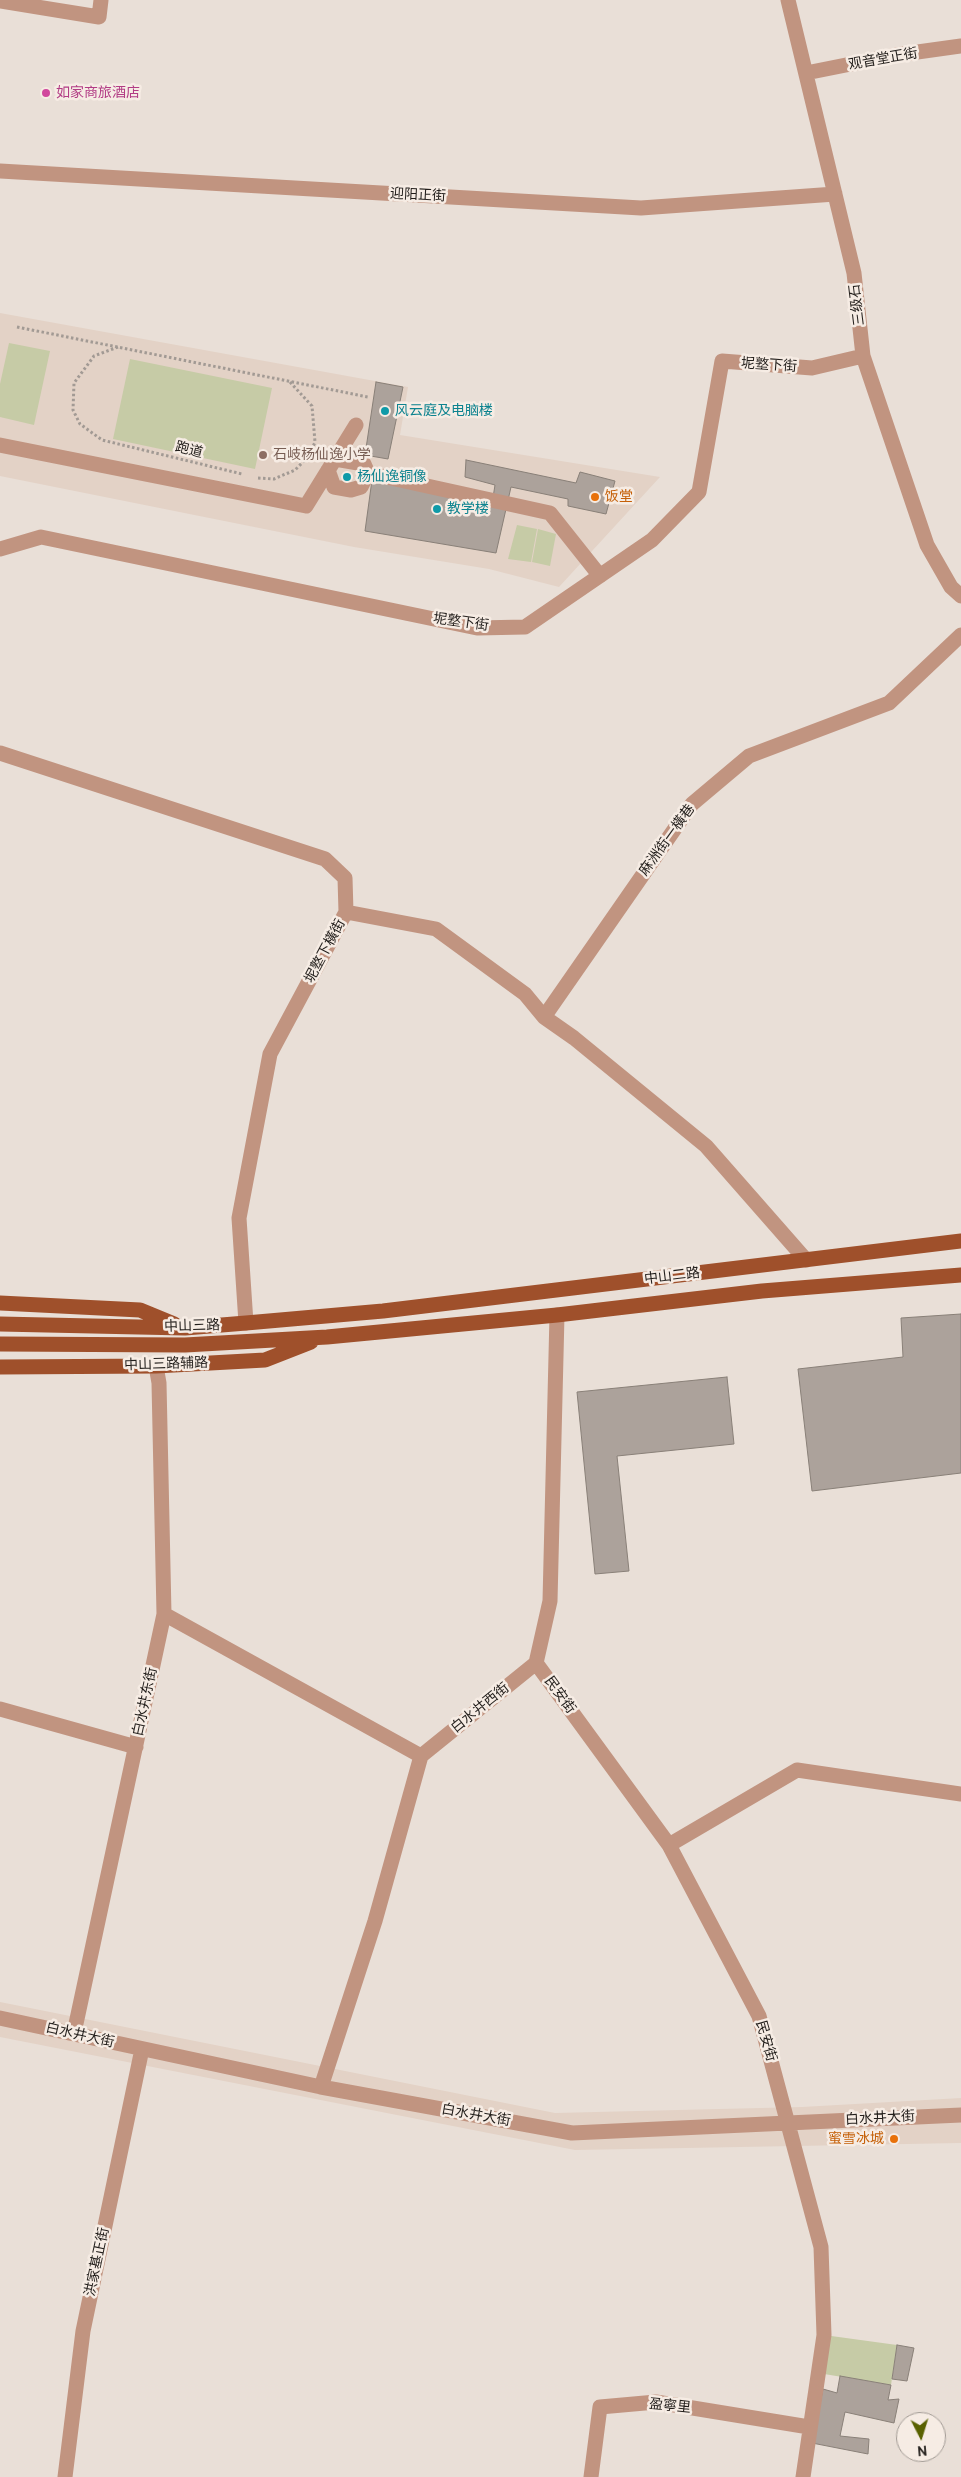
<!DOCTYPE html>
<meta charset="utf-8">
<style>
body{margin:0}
#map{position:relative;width:961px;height:2477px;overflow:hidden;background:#e9dfd7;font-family:Cabin,sans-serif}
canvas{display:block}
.north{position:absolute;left:896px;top:2412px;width:50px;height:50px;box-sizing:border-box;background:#f6ece4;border:1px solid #a19a94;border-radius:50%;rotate:175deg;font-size:14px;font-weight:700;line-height:20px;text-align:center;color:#221e1b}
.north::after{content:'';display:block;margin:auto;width:18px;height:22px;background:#596100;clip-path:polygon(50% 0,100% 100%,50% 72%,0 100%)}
</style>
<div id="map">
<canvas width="961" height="2477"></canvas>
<div class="north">N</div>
</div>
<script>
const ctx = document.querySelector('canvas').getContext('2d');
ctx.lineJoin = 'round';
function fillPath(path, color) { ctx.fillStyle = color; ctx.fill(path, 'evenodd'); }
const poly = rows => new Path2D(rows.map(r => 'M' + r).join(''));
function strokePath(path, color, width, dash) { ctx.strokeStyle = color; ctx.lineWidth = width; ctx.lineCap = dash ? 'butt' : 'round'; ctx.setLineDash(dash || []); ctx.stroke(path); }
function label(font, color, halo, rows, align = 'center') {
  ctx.font = font + ' Cabin,"Noto Sans SC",sans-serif'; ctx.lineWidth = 5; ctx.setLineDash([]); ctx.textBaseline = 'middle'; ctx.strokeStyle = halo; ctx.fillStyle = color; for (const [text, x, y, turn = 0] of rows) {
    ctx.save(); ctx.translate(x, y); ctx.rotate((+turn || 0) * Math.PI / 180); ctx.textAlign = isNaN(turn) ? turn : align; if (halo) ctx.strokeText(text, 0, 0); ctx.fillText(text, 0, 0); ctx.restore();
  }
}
fillPath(poly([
 [0,313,408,387,400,435,660,477,559,587,489,569,354,547,0,476],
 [0,2002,555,2113,802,2107,961,2098,961,2143,575,2150,0,2037]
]), '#e3d2c6');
fillPath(poly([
 [9,343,50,351,34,425,0,417,0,384],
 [130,359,272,388,255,469,113,439],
 [517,525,537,529,531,562,508,559],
 [538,529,556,534,550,566,532,562],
 [824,2335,897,2345,891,2385,818,2373]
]), '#c6cba6');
const building = poly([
 [376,382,403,387,388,459,365,455,376,382],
 [466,460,576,483,580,472,615,481,606,514,568,506,568,499,511,487,496,553,365,531,372,480,492,504,495,485,465,477,466,460],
 [961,1314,961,1473,812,1491,798,1369,903,1357,901,1318,961,1314],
 [727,1377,734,1444,617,1456,629,1571,595,1574,577,1392,727,1377],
 [897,2345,914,2348,907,2381,892,2379,897,2345],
 [840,2376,891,2385,888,2400,899,2399,894,2423,845,2412,840,2436,869,2439,868,2454,812,2443,823,2389,837,2393,840,2376]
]);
fillPath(building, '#aca29b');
strokePath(building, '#898078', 1);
strokePath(poly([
 [17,327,368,397],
 [118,347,94,356,74,383,73,410,80,424,102,440,242,474],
 [258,478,274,479,295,470,309,456,315,442,312,406,289,381]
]), '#a29a94', 3, [2.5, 2.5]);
strokePath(poly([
 [788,0,854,273,863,356,927,545,951,587,961,596],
 [0,1,99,17,101,0],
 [806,73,896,55,961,46],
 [0,171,641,208,835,194],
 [0,445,306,506,356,425],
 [328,470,334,487,351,490,361,487,368,473,364,464,335,459],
 [368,473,550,513,600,576],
 [0,549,41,537,477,628,525,627,652,540,699,492,722,361,812,368,863,356],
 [0,753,325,859,345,878,346,912,270,1054,239,1218,246,1323],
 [346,912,436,929,525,994,544,1017,574,1038,706,1146,806,1260],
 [544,1017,692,804,749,756,889,703,961,635],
 [164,1614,421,1756],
 [536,1663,669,1845,759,2016,821,2247,824,2335,803,2477],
 [0,1709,136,1747],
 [669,1845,797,1770,961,1794],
 [0,2018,321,2087,572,2133,961,2115],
 [74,2033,164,1614,159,1383,156,1366],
 [321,2087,375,1921,421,1756,536,1663,550,1601,557,1315],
 [65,2477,83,2331,142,2049],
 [591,2477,600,2407,656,2402,809,2427]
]), '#c19480', 15);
strokePath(poly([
 [0,1303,140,1310,174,1324],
 [0,1324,185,1328,246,1323,383,1311,961,1241],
 [0,1344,185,1345,327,1337,557,1315,762,1291,961,1275],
 [0,1367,156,1366,265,1360,311,1342]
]), '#9f502b', 15);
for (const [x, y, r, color] of [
 [46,93,5,"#d1479c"],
 [385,411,5,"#0f9aa8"],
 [263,455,5,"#8d6e63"],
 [347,477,5,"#0f9aa8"],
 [595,497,5,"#e8710a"],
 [437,509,5,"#0f9aa8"],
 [894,2139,5,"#e8710a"]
]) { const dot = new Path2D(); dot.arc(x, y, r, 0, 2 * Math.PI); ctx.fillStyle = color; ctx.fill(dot); strokePath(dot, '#f6ece4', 2); }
label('14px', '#221e1b', '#f6ece4', [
 ["观音堂正街",883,59,-10],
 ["迎阳正街",418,195,3],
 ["三级石",857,305,-97],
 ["坭墪下街",769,365,4],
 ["跑道",189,450,14],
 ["坭墪下街",461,622,8],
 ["麻洲街一橫巷",667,840,-54],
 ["坭墪下橫街",325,951,-62],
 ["中山二路",672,1276,-7],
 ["中山三路",192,1326,-2],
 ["中山三路辅路",166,1364,-2],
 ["民安街",560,1695,54],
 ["白水井东街",145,1702,-78],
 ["白水井西街",480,1708,-39],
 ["白水井大街",80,2035,13],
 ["民安街",766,2041,74],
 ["白水井大街",476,2115,10],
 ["白水井大街",880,2118,-3],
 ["洪家基正街",97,2262,-78],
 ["盈寧里",670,2406,6]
]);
label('14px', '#b23c85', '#f6ece4', [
 ["如家商旅酒店",56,93]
], 'left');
label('14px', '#0d838f', '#f6ece4', [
 ["风云庭及电脑楼",395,411],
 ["杨仙逸铜像",357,477],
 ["教学楼",447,509]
], 'left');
label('14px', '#785e54', '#f6ece4', [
 ["石岐杨仙逸小学",273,455]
], 'left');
label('14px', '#c56008', '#f6ece4', [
 ["饭堂",605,497],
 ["蜜雪冰城",884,2139,"right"]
], 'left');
</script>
